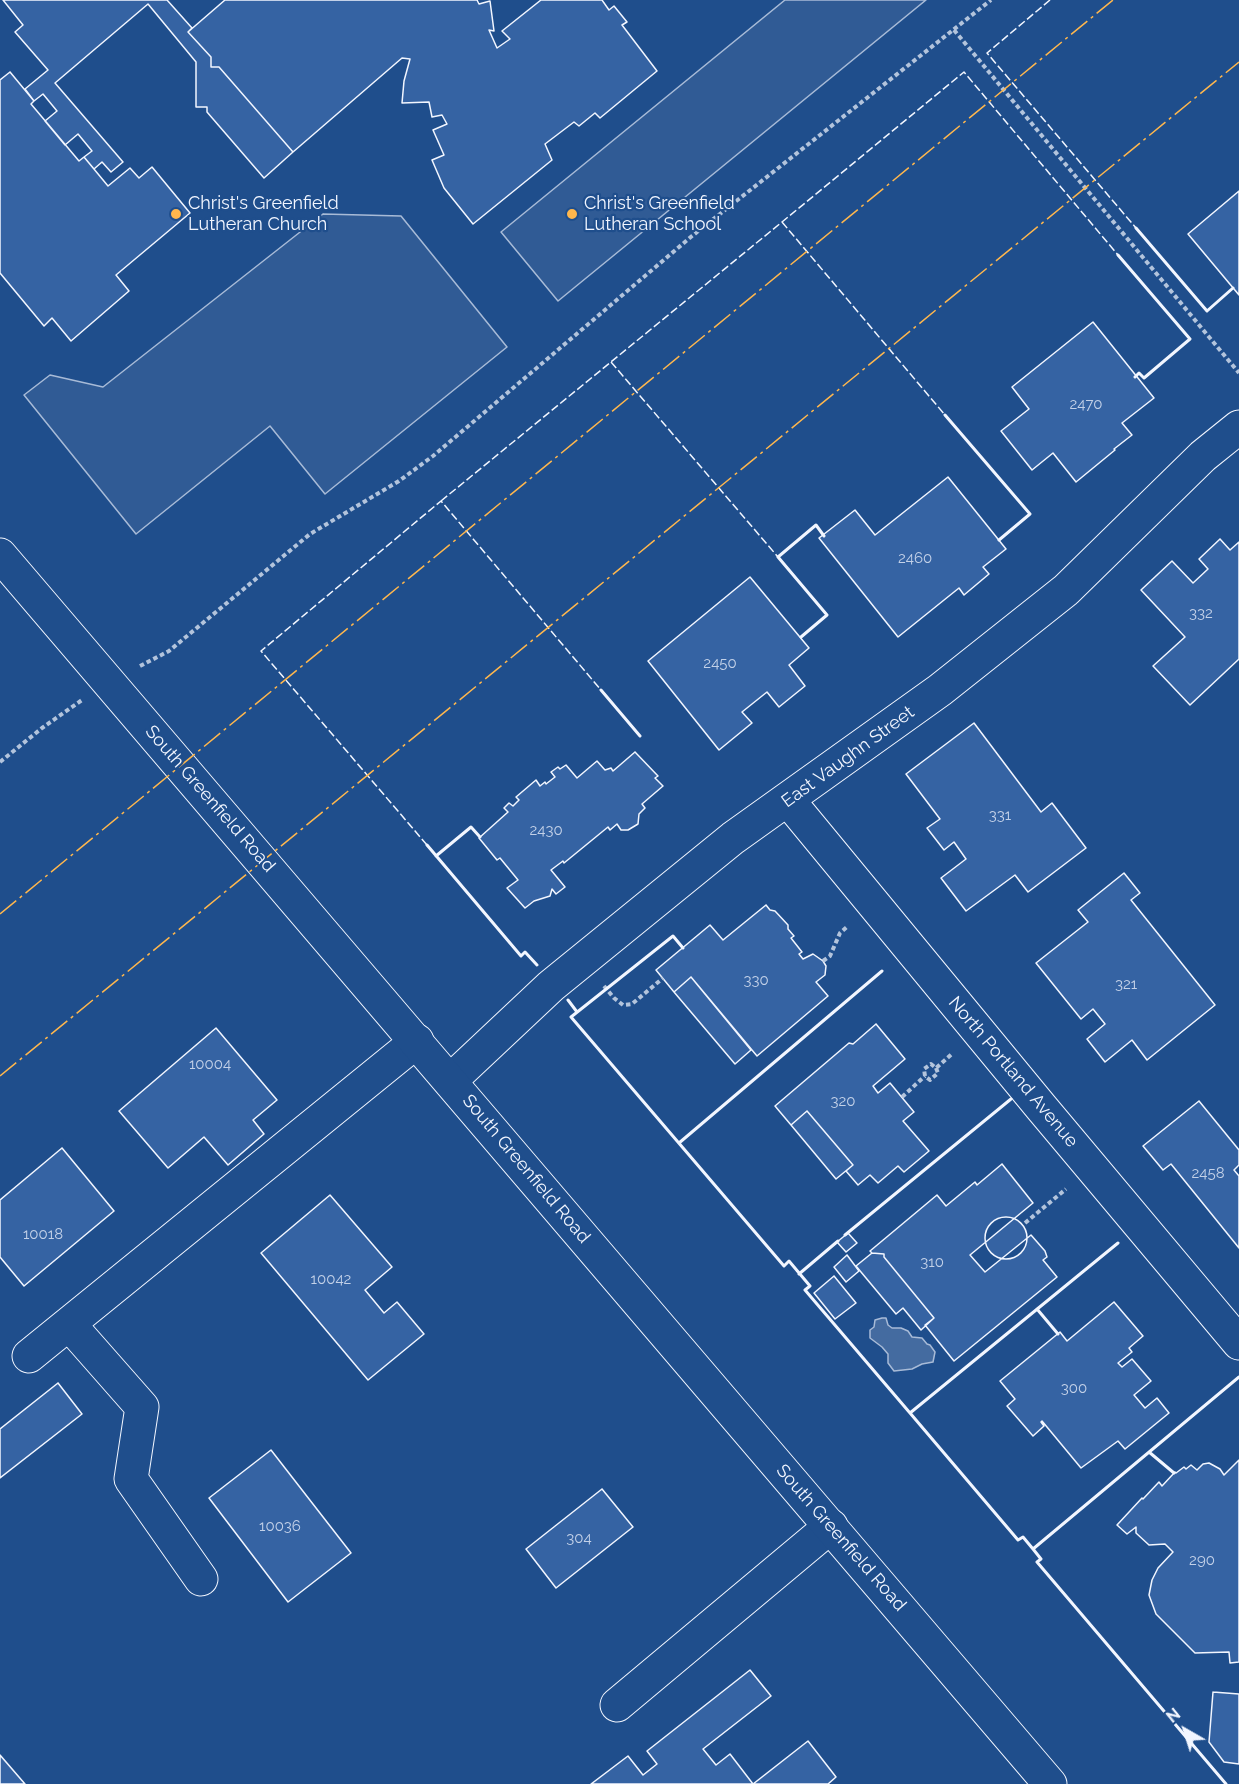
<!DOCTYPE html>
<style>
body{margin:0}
#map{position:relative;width:1239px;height:1784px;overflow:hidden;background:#1f4e8c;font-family:Raleway,sans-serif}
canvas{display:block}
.north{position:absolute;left:1155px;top:1700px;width:60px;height:60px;-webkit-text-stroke:4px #1f4e8c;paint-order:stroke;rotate:321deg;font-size:16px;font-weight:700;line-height:24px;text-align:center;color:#f2f6ff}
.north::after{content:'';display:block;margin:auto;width:21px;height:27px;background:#f2f6ff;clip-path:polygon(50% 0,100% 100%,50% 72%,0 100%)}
</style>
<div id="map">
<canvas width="1239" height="1784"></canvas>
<div class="north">N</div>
</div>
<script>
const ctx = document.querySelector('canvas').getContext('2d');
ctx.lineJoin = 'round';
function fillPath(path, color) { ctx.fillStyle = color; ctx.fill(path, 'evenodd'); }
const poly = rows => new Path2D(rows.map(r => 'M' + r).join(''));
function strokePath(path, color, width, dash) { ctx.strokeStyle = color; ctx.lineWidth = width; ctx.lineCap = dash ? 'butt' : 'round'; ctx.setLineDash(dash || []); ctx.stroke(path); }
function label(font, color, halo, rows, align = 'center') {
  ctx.font = font + ' Raleway,sans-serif'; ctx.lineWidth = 4.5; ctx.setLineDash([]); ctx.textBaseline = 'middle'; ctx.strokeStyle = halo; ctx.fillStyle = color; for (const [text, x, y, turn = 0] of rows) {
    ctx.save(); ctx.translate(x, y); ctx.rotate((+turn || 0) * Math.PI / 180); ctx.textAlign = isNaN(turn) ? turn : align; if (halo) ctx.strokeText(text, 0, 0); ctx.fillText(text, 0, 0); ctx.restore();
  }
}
const built = poly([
 [785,0,926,0,558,301,501,232,785,0],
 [323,214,401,216,507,347,325,494,270,426,136,534,24,395,50,375,103,387,323,214]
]);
fillPath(built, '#305b95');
strokePath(built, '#a8bbd7', 1.5);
const water = poly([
 [882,1318,886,1318,888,1325,892,1328,901,1328,908,1331,912,1337,922,1338,927,1344,930,1345,935,1352,933,1362,922,1364,912,1369,894,1371,888,1363,888,1354,882,1347,870,1338,870,1330,874,1327,875,1320,882,1318]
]);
fillPath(water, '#446ba0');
strokePath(water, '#a8bbd7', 1.5);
const building = poly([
 [3,0,167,0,192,28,188,32,211,57,211,67,219,67,293,152,264,178,207,112,207,107,196,107,196,62,148,4,55,83,123,162,111,172,102,162,94,169,84,157,92,151,78,134,65,145,45,121,57,111,43,94,34,101,25,89,48,70,15,32,23,25,3,0],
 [225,0,477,0,479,4,490,1,494,31,489,30,497,48,510,39,502,31,541,0,602,0,609,10,614,6,627,22,622,25,657,71,600,118,595,113,579,126,574,122,545,144,552,160,473,224,444,188,432,160,444,155,433,130,447,124,442,115,432,117,429,102,402,103,404,81,410,59,402,58,293,152,219,67,211,67,211,57,188,32,225,0],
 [10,72,34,101,31,104,79,161,84,157,108,186,130,168,139,178,152,167,190,213,116,275,129,291,71,341,52,318,44,326,0,273,0,80,10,72],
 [1239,191,1239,295,1188,234,1239,191],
 [1093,322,1154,398,1122,423,1132,435,1114,449,1115,450,1076,482,1053,453,1032,470,1001,431,1029,409,1012,387,1093,322],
 [948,477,1006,549,983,567,989,574,964,595,959,588,898,637,819,538,855,510,875,535,948,477],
 [1220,539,1230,550,1239,542,1239,659,1190,705,1153,666,1185,637,1141,590,1172,561,1193,583,1208,569,1199,559,1220,539],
 [750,577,809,648,789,665,805,686,779,707,767,692,742,712,752,723,719,750,648,661,750,577],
 [974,723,1041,812,1052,803,1086,848,1028,892,1015,875,966,911,941,878,966,859,954,842,944,850,927,828,940,819,906,774,974,723],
 [635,752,658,776,655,778,663,786,642,804,645,808,639,814,638,824,628,830,621,830,617,824,610,830,608,827,564,863,563,861,551,870,565,887,556,894,552,889,550,896,534,901,525,908,507,888,518,880,500,858,497,860,479,838,508,812,504,808,509,803,513,806,519,800,516,797,536,780,540,786,545,782,546,784,555,777,551,772,558,767,560,769,566,765,577,778,597,761,605,770,611,768,613,771,635,752],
 [1124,873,1140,893,1131,900,1215,1005,1147,1060,1132,1040,1105,1062,1087,1039,1105,1024,1093,1009,1081,1019,1036,963,1088,922,1078,910,1124,873],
 [766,905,770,910,775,911,788,925,788,929,794,936,791,938,802,952,799,954,803,959,813,954,823,961,826,966,825,975,816,982,828,996,757,1056,691,977,674,992,656,970,710,925,723,940,766,905],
 [691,977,751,1050,735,1064,674,992,691,977],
 [876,1024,905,1059,873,1086,878,1093,890,1083,914,1112,903,1121,929,1151,904,1172,898,1166,878,1183,870,1175,858,1185,846,1171,853,1165,807,1111,791,1125,775,1106,849,1043,853,1044,876,1024],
 [216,1028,277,1100,253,1120,264,1134,228,1165,204,1137,168,1168,119,1111,216,1028],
 [1199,1101,1239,1150,1239,1165,1234,1170,1239,1176,1239,1248,1171,1164,1163,1170,1143,1146,1199,1101],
 [807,1111,853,1165,836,1179,791,1125,807,1111],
 [62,1148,114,1211,24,1286,0,1257,0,1200,62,1148],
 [1002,1164,1033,1203,970,1255,985,1272,1031,1235,1045,1251,1047,1257,1043,1260,1057,1277,954,1361,925,1325,934,1318,884,1257,884,1254,872,1253,870,1251,937,1195,946,1206,975,1182,977,1185,1002,1164],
 [330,1195,392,1267,365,1290,384,1313,397,1302,424,1334,368,1380,261,1253,330,1195],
 '985 1238a21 21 0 1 1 42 0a21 21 0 1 1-42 0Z',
 [848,1233,857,1243,846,1252,837,1242,848,1233],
 [872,1253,884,1254,884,1257,934,1318,921,1330,903,1308,896,1314,856,1266,872,1253],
 [847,1255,859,1271,846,1282,834,1267,847,1255],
 [834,1276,856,1303,835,1319,814,1293,834,1276],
 [1114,1302,1143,1336,1129,1348,1132,1352,1118,1363,1122,1367,1132,1359,1151,1381,1134,1395,1145,1408,1157,1398,1169,1413,1125,1449,1118,1441,1081,1468,1042,1421,1041,1422,1044,1426,1033,1436,1007,1406,1015,1399,1000,1381,1060,1332,1067,1341,1114,1302],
 [58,1383,82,1414,0,1478,0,1429,58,1383],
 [271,1450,351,1553,288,1602,209,1498,271,1450],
 [1239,1460,1239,1662,1230,1663,1229,1652,1195,1653,1156,1614,1149,1595,1152,1580,1158,1568,1173,1552,1165,1544,1149,1545,1136,1533,1136,1527,1127,1534,1117,1525,1142,1498,1143,1499,1159,1482,1162,1486,1175,1472,1176,1473,1184,1467,1186,1469,1191,1465,1197,1470,1203,1464,1209,1463,1220,1469,1224,1475,1239,1460],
 [602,1489,633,1527,556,1588,526,1549,602,1489],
 [750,1670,771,1696,703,1749,716,1765,730,1754,753,1784,808,1741,836,1777,828,1784,591,1784,628,1756,643,1775,657,1764,647,1751,750,1670],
 [1213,1692,1239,1694,1239,1764,1224,1762,1209,1742,1213,1692],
 [0,1755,25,1784,0,1784,0,1755]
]);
fillPath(building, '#3563a3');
strokePath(building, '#f2f6ff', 1.5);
const minor = poly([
 [788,800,1041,1107,1239,1343],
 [451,1080,551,986,733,838,940,690,1066,590,1203,456,1239,427],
 [69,1324,142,1407,131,1479,201,1579],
 [29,1356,417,1041],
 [617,1705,831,1526]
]);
const major = poly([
 [0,555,1050,1784]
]);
strokePath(minor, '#f2f6ff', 35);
strokePath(major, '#f2f6ff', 35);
strokePath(poly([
 [954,30,1239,373],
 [140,666,169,651,310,534,399,481,433,456,692,236,991,0],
 [0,762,42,728,82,700],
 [823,961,830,956,840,933,848,926],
 [604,986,614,998,623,1005,632,1004,663,978],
 [936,1068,938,1073,930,1080,925,1076,924,1069,931,1064,936,1068,953,1053],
 [902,1097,925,1076],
 [1025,1223,1066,1189]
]), '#b3c4dc', 4, [4.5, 3]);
strokePath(minor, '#1f4e8c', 33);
strokePath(major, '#1f4e8c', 33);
strokePath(poly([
 [1050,0,987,53,1136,228],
 [782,222,945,415],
 [611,362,778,557],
 [441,501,782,222,964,72,1118,255],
 [427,845,261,651,441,501,601,690]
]), '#f2f6ff', 1.5, [8, 3]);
strokePath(poly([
 [1136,228,1207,311,1233,288],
 [1118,255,1190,339,1144,378,1139,373,1135,377],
 [945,415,1030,514,999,540],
 [801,637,827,615,778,557,816,525,824,536],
 [601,690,640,736],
 [427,845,521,956,525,952,537,965],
 [436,856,471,827,480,837],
 [683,948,673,936,571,1017,784,1266,789,1261,810,1286,805,1290,910,1413,1118,1243],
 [568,1000,577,1012],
 [679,1143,882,971],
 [845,1235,1011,1099],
 [799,1274,838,1241],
 [1037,1309,1058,1334],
 [910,1413,1018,1540,1023,1537,1033,1549,1041,1559,1037,1562,1226,1784],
 [1149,1452,1174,1473],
 [1033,1549,1239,1377]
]), '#f2f6ff', 3);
strokePath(poly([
 [0,914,1113,0],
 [0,1076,1239,62]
]), '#ffb74d', 1.5, [21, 4.5, 3, 4.5]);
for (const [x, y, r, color] of [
 [176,214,6,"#ffb74d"],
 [572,214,6,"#ffb74d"]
]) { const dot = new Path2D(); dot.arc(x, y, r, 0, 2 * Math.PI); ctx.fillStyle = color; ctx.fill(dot); strokePath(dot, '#1f4e8c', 2); }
label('15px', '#c3d1e8', null, [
 ["2470",1086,404],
 ["2460",915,558],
 ["332",1201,613],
 ["2450",720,663],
 ["331",1000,815],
 ["2430",546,830],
 ["330",756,980],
 ["321",1126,984],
 ["10004",210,1064],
 ["320",843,1101],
 ["2458",1208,1173],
 ["10018",43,1234],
 ["310",932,1262],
 ["10042",331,1279],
 ["300",1074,1388],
 ["10036",280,1526],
 ["304",579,1538],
 ["290",1202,1560]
]);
label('18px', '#f2f6ff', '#1f4e8c', [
 ["Christ's Greenfield",188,204],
 ["Lutheran Church",188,225],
 ["Christ's Greenfield",584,204],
 ["Lutheran School",584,225]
], 'left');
label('18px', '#f2f6ff', '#1f4e8c', [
 ["East Vaughn Street",848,757,-36],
 ["South Greenfield Road",210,799,49],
 ["North Portland Avenue",1013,1072,50],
 ["South Greenfield Road",526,1169,50],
 ["South Greenfield Road",841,1538,49]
]);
</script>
